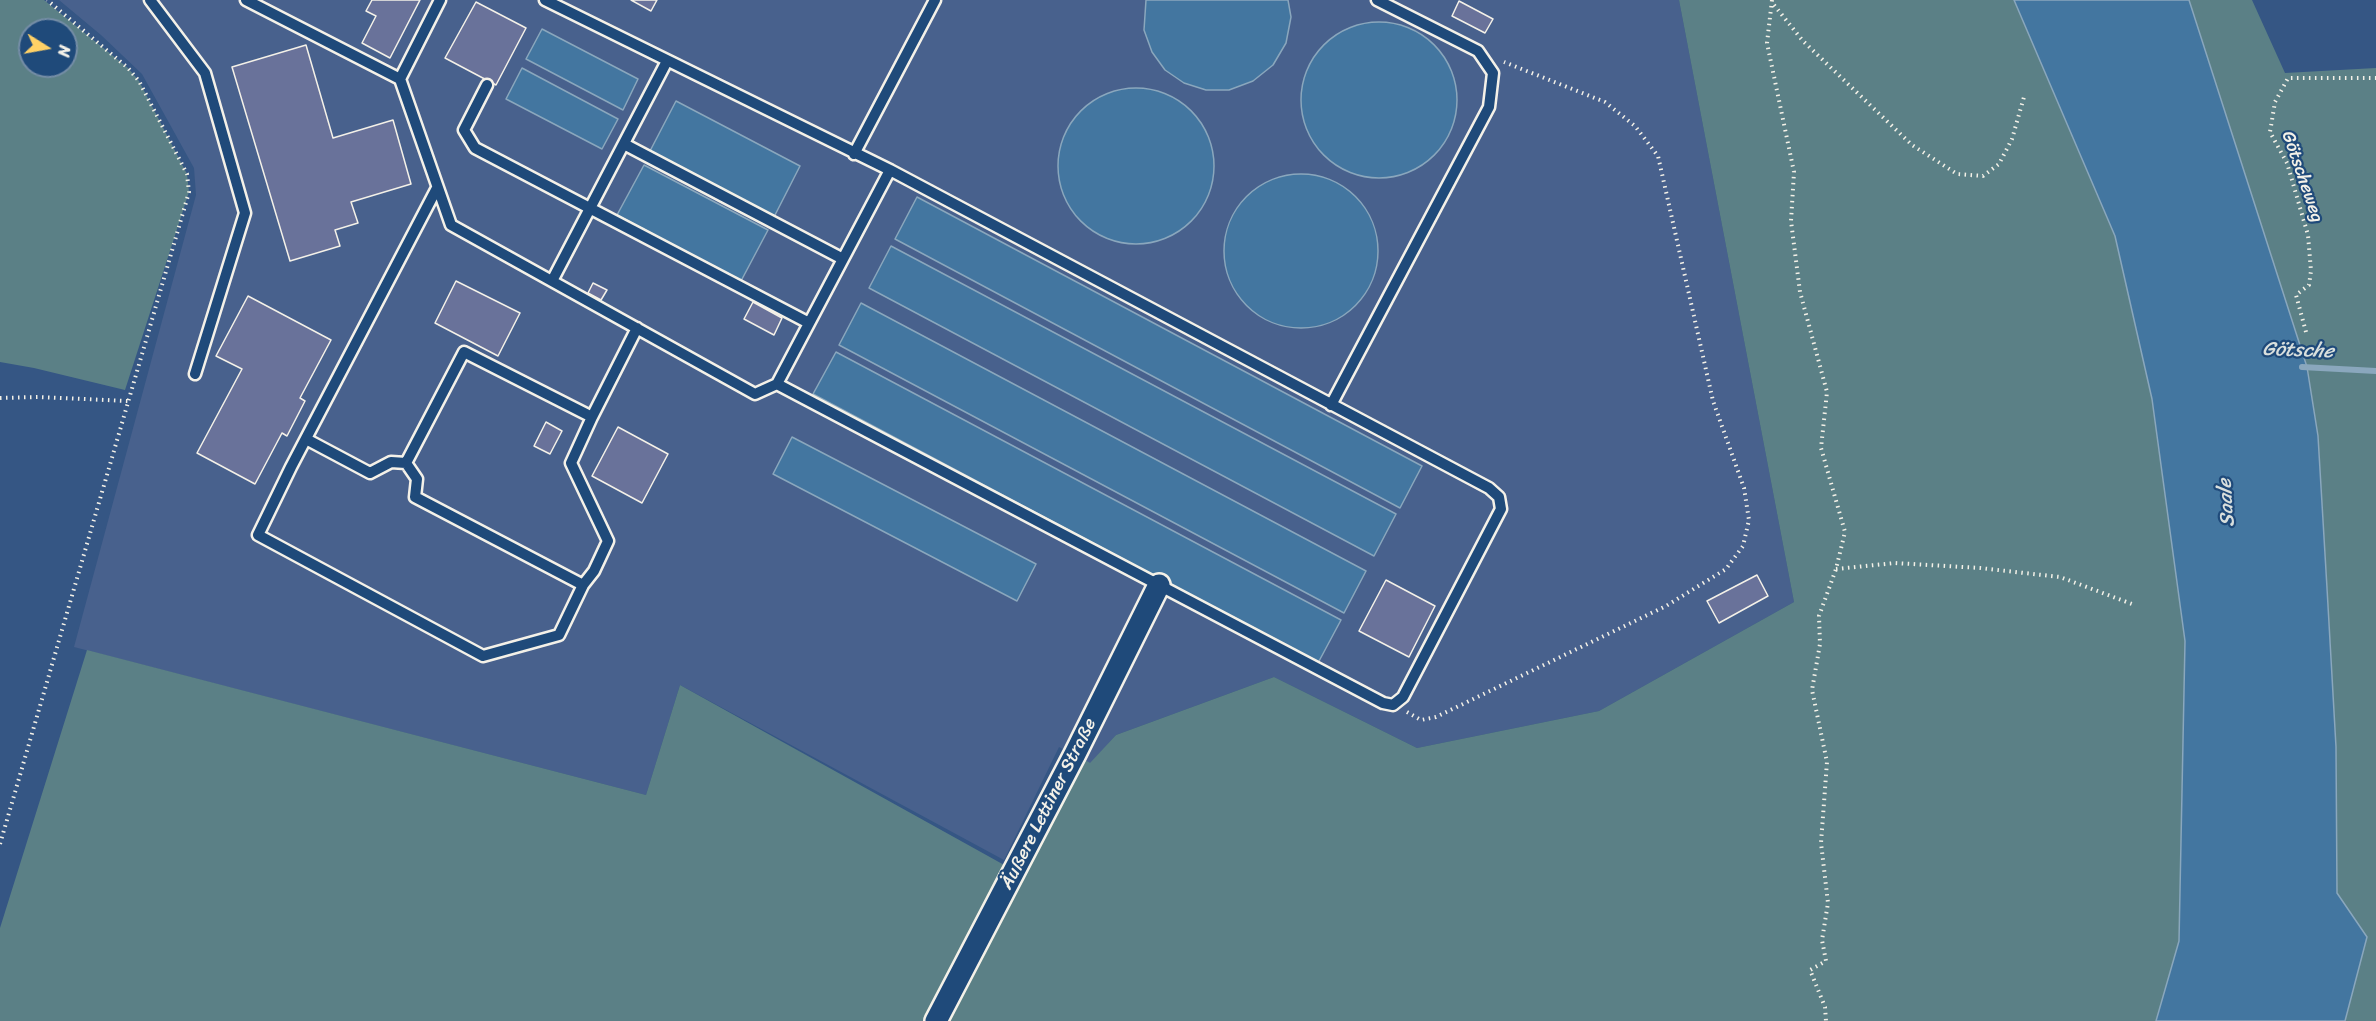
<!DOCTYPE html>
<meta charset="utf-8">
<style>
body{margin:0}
#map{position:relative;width:2376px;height:1021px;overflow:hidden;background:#355684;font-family:Sriracha,sans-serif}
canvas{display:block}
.north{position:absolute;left:18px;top:18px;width:60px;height:60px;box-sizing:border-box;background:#1f4a7a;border:2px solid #748da6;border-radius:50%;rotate:101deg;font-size:16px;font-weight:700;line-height:24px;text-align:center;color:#f4f1e8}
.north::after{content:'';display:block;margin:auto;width:21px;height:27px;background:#ffd166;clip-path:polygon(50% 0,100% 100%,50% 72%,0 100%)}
</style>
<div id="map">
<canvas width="2376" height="1021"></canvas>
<div class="north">N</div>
</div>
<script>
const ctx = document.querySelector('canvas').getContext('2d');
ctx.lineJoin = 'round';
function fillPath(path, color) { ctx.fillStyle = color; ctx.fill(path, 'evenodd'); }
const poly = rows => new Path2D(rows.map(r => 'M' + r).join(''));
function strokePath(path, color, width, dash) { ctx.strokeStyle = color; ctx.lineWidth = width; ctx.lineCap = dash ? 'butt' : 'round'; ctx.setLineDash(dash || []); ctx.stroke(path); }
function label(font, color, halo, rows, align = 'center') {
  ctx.font = font + ' Sriracha,sans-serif'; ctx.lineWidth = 4.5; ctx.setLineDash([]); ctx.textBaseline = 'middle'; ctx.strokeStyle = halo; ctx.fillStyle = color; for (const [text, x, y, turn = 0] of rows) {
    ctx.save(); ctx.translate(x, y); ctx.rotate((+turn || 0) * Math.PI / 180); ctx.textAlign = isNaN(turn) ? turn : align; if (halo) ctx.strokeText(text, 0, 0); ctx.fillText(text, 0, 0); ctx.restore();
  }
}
fillPath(poly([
 [59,0,1679,0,1794,602,1599,711,1417,748,1274,677,1116,735,1090,764,1059,747,1004,860,680,685,646,795,74,647,196,195,194,168,142,74,101,35]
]), '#48618d');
fillPath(poly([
 [0,0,44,0,128,68,139,81,187,174,189,192,125,390,34,368,0,362],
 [30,30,66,30,66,66,30,66],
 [1679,0,2014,0,2115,236,2152,399,2185,641,2179,941,2156,1021,0,1021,0,928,87,650,646,795,680,685,1006,866,1075,754,1090,763,1116,735,1274,677,1417,748,1599,711,1794,602],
 [2189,0,2252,0,2285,73,2376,68,2376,1021,2345,1021,2367,937,2337,893,2336,747,2327,588,2318,436,2307,367]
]), '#5b8086');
const water = poly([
 [1146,0,1288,0,1291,17,1286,43,1273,65,1253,81,1229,90,1206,90,1184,83,1165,70,1152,52,1144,30,1146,0],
 [2014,0,2189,0,2307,367,2318,436,2327,588,2336,747,2337,893,2367,937,2345,1021,2156,1021,2179,941,2185,641,2152,399,2115,236,2014,0],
 '1301 100a78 78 0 1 1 156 0a78 78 0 1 1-156 0Z',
 [542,29,638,79,623,110,526,59,542,29],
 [522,68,618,119,602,149,506,99,522,68],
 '1058 166a78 78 0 1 1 156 0a78 78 0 1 1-156 0Z',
 [676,101,800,166,774,217,650,151,676,101],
 [644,165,768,230,741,281,617,215,644,165],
 '1224 251a77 77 0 1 1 154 0a77 77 0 1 1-154 0Z',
 [917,197,1422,466,1400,508,895,239,917,197],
 [891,246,1396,514,1374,556,869,288,891,246],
 [861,303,1366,571,1344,613,839,345,861,303],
 [836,352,1341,620,1318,663,813,394,836,352],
 [792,437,1036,564,1017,601,773,474,792,437]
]);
fillPath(water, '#4376a0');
strokePath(water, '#8aa7bd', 1.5);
strokePath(poly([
 [2302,367,2376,371]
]), '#8aa7bd', 6);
const building = poly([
 [372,0,420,0,390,58,362,43,376,16,366,11,372,0],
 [631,0,657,0,651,11,631,0],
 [1459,1,1493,19,1485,33,1452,16,1459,1],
 [476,2,526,28,496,85,445,58,476,2],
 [306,45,333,138,393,120,411,184,351,202,358,223,335,230,340,246,290,261,232,67,306,45],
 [456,281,520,313,498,356,435,323,456,281],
 [593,283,607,290,601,300,588,293,593,283],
 [248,296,331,340,300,398,305,401,287,436,282,433,255,484,197,453,242,369,216,356,248,296],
 [753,302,782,318,774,335,744,319,753,302],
 [546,422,562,431,550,454,534,446,546,422],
 [618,427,668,454,642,503,592,476,618,427],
 [1757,575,1768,596,1719,623,1707,601,1757,575],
 [1386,580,1435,606,1409,657,1359,631,1386,580]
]);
fillPath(building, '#69729a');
strokePath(building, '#f4f1e8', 1.5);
const service = poly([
 [150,0,205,73,245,213,195,374],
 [246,0,400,79,451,225,755,394,777,384,890,170],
 [545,0,890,170,1489,488,1499,497,1501,509,1403,697,1393,705,1383,703,777,384],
 [400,79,440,0],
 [487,85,464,130,475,148,809,323],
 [624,144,843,259],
 [854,154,935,0],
 [552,281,667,61],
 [1331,405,1489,107,1493,73,1478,51,1377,0],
 [306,439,370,473,391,462,406,463,417,479,415,497,583,585,559,635,483,656,258,535,291,467,437,188],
 [406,463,464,352,592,417,637,328],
 [583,585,594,571,608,541,571,463,592,417]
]);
const minor = poly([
 [936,1021,1075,754,1159,585]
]);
strokePath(service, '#f4f1e8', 15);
strokePath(minor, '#f4f1e8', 26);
strokePath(poly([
 [1772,0,1767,43,1794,172,1791,221,1800,292,1827,392,1821,448,1845,532,1836,569,1819,616,1820,644,1812,690,1827,762,1821,843,1828,903,1822,940,1826,961,1810,970,1825,1007,1826,1021],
 [1774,5,1803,41,1912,145,1957,174,1983,176,1999,164,2012,139,2024,97],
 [2306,332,2296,295,2309,285,2311,271,2308,235,2287,163,2270,132,2275,102,2288,78,2376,78],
 [0,398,38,397,128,401],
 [1836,569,1895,563,1980,568,2060,577,2132,604],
 [1407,712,1421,720,1436,717,1666,606,1726,569,1743,546,1749,520,1744,488,1713,401,1658,156,1635,126,1605,102,1504,62],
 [0,844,189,192,187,174,139,81,128,68,47,0]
]), '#f4f1e8', 4, [1.5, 4.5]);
strokePath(service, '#1f4a7a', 10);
strokePath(minor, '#1f4a7a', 21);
label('18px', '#f4f1e8', '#1f4a7a', [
 ["Götscheweg",2302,177,71],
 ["Äußere Lettiner Straße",1049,804,-63]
]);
label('italic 20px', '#d9dfdd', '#1f4a7a', [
 ["Götsche",2298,351,2],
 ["Saale",2227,503,-94]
]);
</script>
